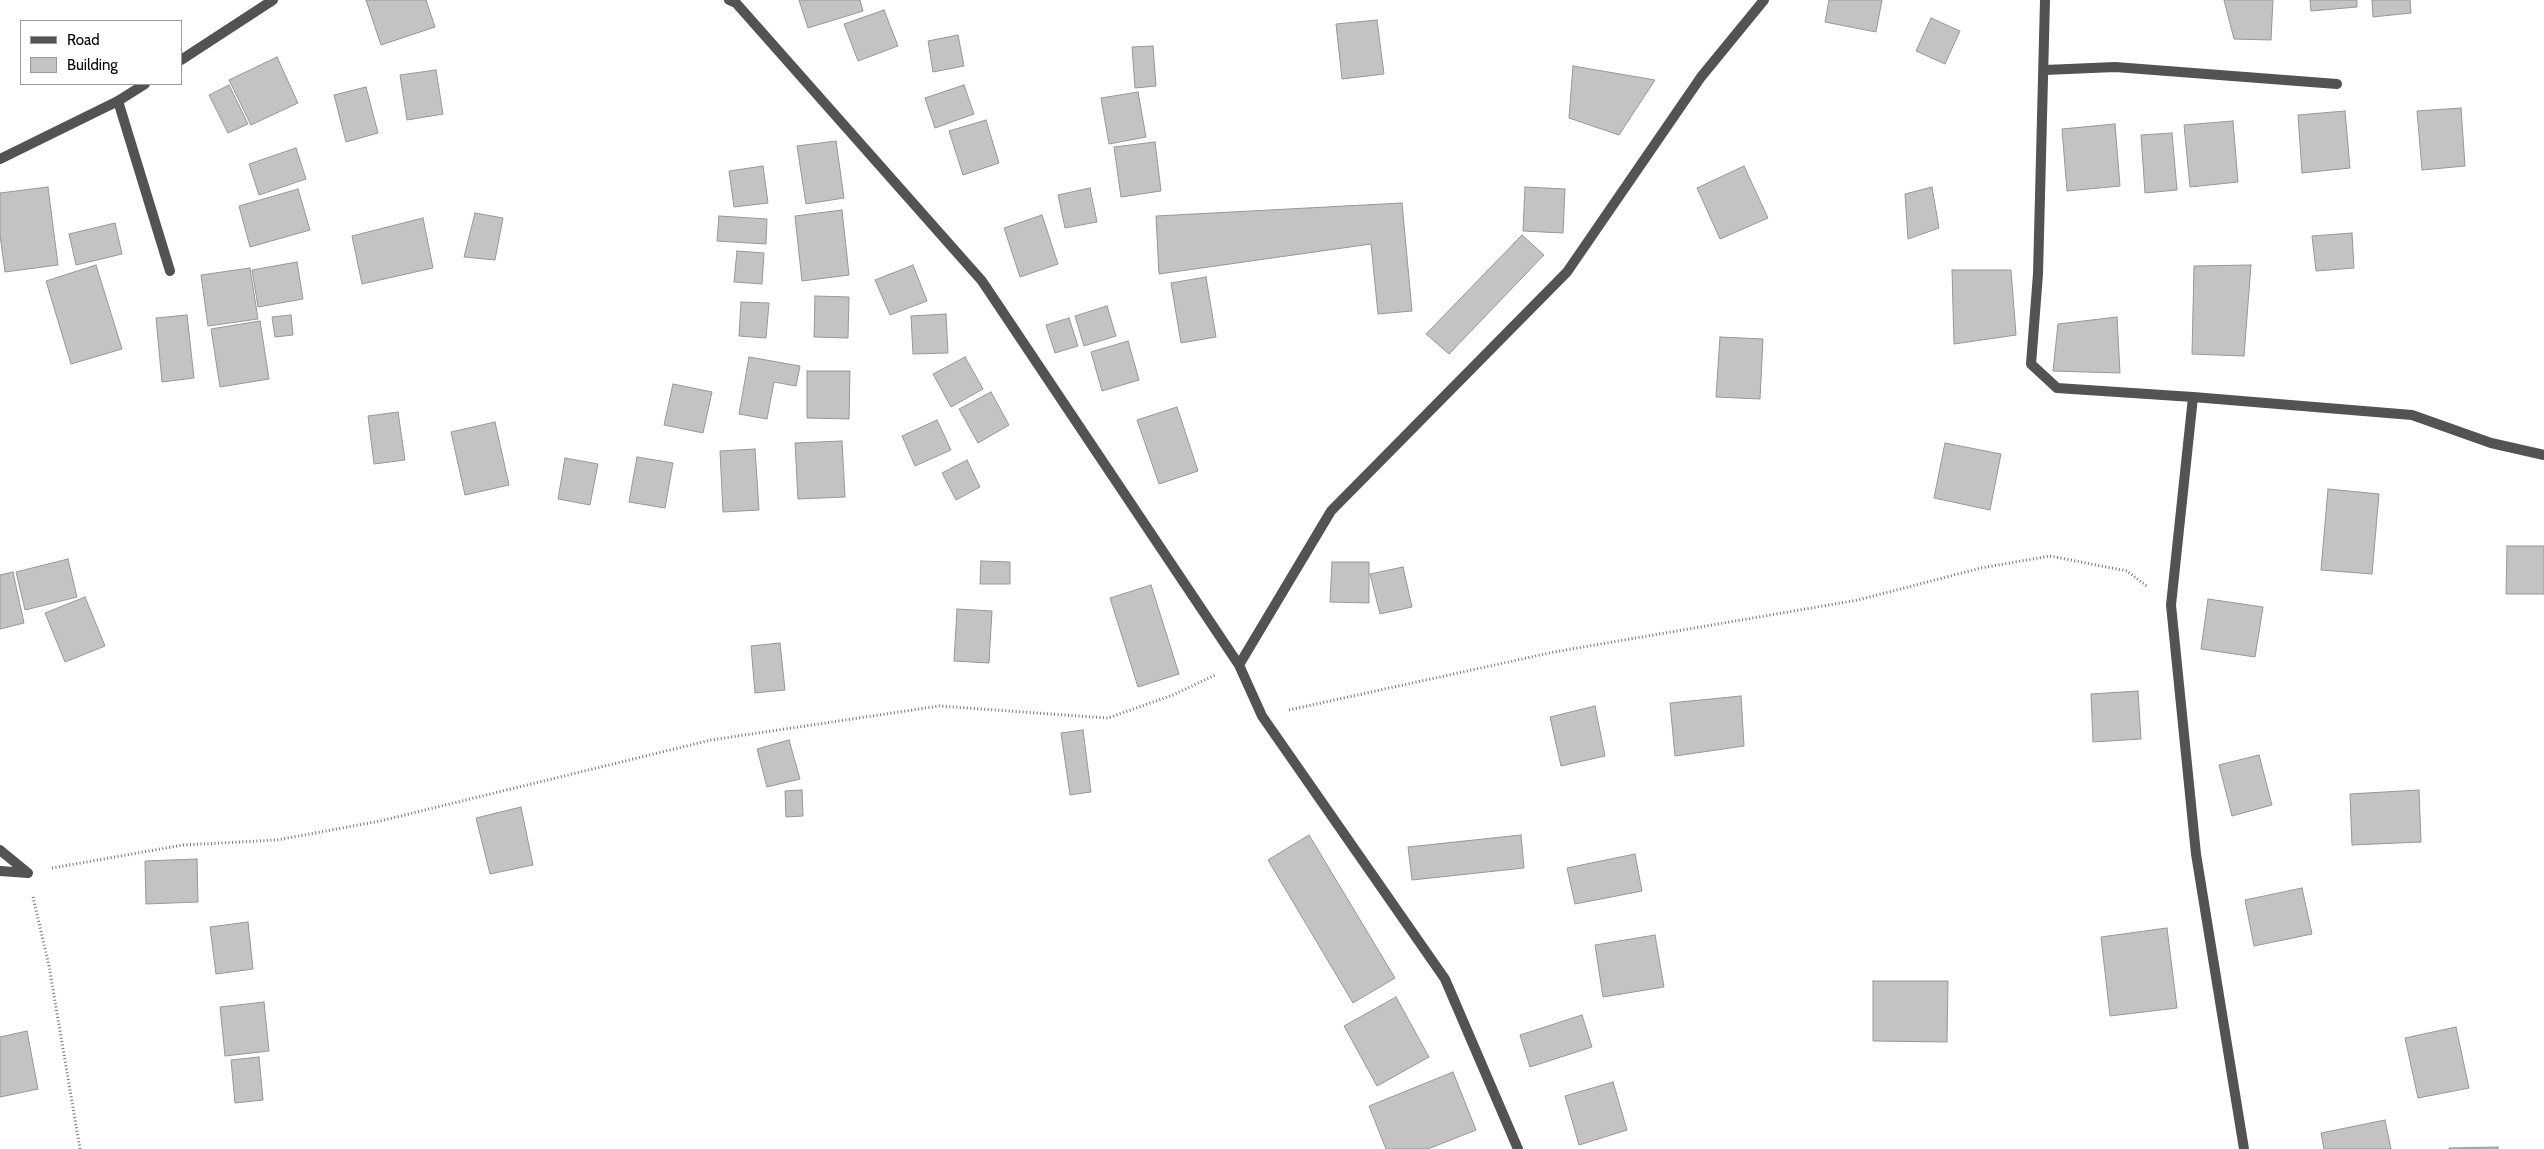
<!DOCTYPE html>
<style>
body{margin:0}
#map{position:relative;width:2544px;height:1149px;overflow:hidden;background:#fff;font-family:Cabin,sans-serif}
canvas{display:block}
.legend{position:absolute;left:20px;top:20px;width:162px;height:65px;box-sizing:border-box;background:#fff;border:1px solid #999;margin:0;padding:6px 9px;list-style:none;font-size:15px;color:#000}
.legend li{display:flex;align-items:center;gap:10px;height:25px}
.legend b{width:25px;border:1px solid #999}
</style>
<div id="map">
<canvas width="2544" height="1149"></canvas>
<ul class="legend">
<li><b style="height:6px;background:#535353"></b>Road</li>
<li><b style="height:14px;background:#c3c3c3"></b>Building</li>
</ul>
</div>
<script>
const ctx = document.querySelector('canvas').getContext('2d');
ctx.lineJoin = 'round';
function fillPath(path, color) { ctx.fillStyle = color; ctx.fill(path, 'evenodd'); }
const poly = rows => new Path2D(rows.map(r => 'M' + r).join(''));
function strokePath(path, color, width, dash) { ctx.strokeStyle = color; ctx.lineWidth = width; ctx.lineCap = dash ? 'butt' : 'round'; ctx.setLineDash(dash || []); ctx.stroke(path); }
const building = poly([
 [366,0,426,0,435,27,381,45,366,0],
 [799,0,860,0,863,11,808,28,799,0],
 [1829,0,1882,0,1876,32,1825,22,1829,0],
 [2224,0,2273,0,2271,40,2234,39,2224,0],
 [2310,0,2357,0,2357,7,2311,11,2310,0],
 [2372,0,2410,0,2411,13,2373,17,2372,0],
 [884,10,898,46,858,61,844,24,884,10],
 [1931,18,1960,31,1945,64,1916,51,1931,18],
 [1377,20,1384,74,1342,79,1336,24,1377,20],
 [958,35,964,66,933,72,928,41,958,35],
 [1153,46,1156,86,1135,88,1132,47,1153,46],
 [277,57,298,103,251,125,229,80,277,57],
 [1573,66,1655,80,1619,135,1569,118,1573,66],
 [436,70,443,114,407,120,400,75,436,70],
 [229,85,248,124,228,133,209,95,229,85],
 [964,85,974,114,935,128,925,98,964,85],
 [366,87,378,133,346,142,334,95,366,87],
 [1138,92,1146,137,1109,144,1101,98,1138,92],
 [2461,108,2465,166,2422,170,2417,111,2461,108],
 [2345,111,2350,168,2302,173,2298,115,2345,111],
 [986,120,999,163,963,175,949,131,986,120],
 [2233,121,2238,182,2190,187,2184,125,2233,121],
 [2115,124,2120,186,2067,191,2062,129,2115,124],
 [2172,133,2177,190,2145,193,2141,135,2172,133],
 [836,141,844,198,806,204,797,146,836,141],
 [1155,142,1161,191,1121,197,1114,147,1155,142],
 [296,148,306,179,259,195,249,164,296,148],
 [763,166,768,203,734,207,729,171,763,166],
 [1744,166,1768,218,1720,239,1697,188,1744,166],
 [48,187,58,265,5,272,0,235,0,193,48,187],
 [1525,187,1565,189,1563,233,1523,231,1525,187],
 [1932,187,1939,228,1908,239,1905,194,1932,187],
 [1090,188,1097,222,1065,228,1058,195,1090,188],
 [298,189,310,230,250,247,239,206,298,189],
 [1402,203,1412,311,1378,314,1371,244,1159,274,1156,216,1402,203],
 [842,210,849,275,802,281,795,216,842,210],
 [475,213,503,218,495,260,464,257,475,213],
 [1042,215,1058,264,1020,277,1004,228,1042,215],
 [719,216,767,219,766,244,717,241,719,216],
 [423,218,433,268,362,284,352,236,423,218],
 [115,223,122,254,76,265,69,234,115,223],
 [2352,233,2354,268,2316,271,2312,236,2352,233],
 [1522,235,1544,255,1449,354,1426,334,1522,235],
 [737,251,764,253,762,284,734,282,737,251],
 [297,262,303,299,258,307,252,270,297,262],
 [96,265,122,349,71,364,46,281,96,265],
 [913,265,927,301,890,315,875,280,913,265],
 [2251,265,2244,356,2192,354,2194,266,2251,265],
 [250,268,258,319,208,326,201,275,250,268],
 [1952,270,2011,270,2016,335,1954,344,1952,270],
 [1206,277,1216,337,1181,343,1171,283,1206,277],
 [815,296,849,297,848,338,814,337,815,296],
 [741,302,769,303,766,338,739,336,741,302],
 [1107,306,1116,336,1084,346,1075,316,1107,306],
 [946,314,948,353,913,354,911,316,946,314],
 [187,315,194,378,162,382,156,318,187,315],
 [291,315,293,335,275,337,272,317,291,315],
 [2117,317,2120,373,2053,371,2058,324,2117,317],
 [1069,318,1078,346,1055,353,1046,325,1069,318],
 [260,321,269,379,220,387,211,329,260,321],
 [1720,337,1763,339,1760,399,1716,397,1720,337],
 [1128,341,1139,380,1102,391,1091,352,1128,341],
 [749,357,800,366,796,386,774,382,767,419,739,414,749,357],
 [965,357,983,389,951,407,933,374,965,357],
 [807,371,850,371,849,419,807,418,807,371],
 [673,384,712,392,703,433,664,425,673,384],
 [991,392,1009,425,978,443,959,409,991,392],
 [1177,407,1198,471,1159,484,1137,420,1177,407],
 [398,412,405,460,374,464,368,416,398,412],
 [937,420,951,450,915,466,902,436,937,420],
 [495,422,509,485,465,495,451,432,495,422],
 [842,441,845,497,798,499,795,443,842,441],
 [1945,443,2001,454,1990,510,1934,498,1945,443],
 [755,449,759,510,723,512,720,451,755,449],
 [637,457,673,463,665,508,629,502,637,457],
 [565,458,598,464,590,505,558,499,565,458],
 [967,460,980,487,956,500,942,473,967,460],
 [2328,489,2379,494,2372,574,2321,570,2328,489],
 [2507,546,2544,546,2544,594,2506,594,2507,546],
 [68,559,77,597,25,610,16,572,68,559],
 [981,561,1010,562,1010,584,980,584,981,561],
 [1332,562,1369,562,1369,603,1330,602,1332,562],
 [1403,567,1412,607,1380,614,1370,574,1403,567],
 [13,572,24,623,0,629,0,575,13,572],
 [1151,585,1179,674,1138,687,1110,598,1151,585],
 [85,597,105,646,65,662,45,613,85,597],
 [2208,599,2263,607,2255,657,2201,649,2208,599],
 [957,609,992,611,989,663,954,661,957,609],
 [780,643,785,690,755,693,751,646,780,643],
 [2138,691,2141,739,2093,742,2091,694,2138,691],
 [1741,696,1744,746,1675,756,1670,703,1741,696],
 [1595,706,1605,756,1561,766,1550,717,1595,706],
 [1083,730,1091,792,1070,795,1061,733,1083,730],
 [789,740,800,779,767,787,757,749,789,740],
 [2259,755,2272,805,2232,816,2219,765,2259,755],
 [802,790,803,816,786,817,785,791,802,790],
 [2419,790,2421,842,2352,845,2350,794,2419,790],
 [521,807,533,865,490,874,476,818,521,807],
 [1309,835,1395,978,1353,1003,1268,860,1309,835],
 [1521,835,1524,868,1412,880,1408,847,1521,835],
 [1635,854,1642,891,1575,904,1567,868,1635,854],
 [197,859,198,902,146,904,145,861,197,859],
 [2302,888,2312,934,2254,946,2245,900,2302,888],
 [248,922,253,969,216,974,210,927,248,922],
 [2167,928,2177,1008,2110,1016,2101,937,2167,928],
 [1655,935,1664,987,1603,997,1595,945,1655,935],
 [1873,981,1948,981,1947,1042,1873,1041,1873,981],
 [1396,997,1429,1057,1377,1086,1344,1026,1396,997],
 [264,1002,269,1051,225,1056,220,1007,264,1002],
 [1582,1015,1592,1047,1530,1067,1520,1035,1582,1015],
 [2456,1027,2469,1088,2418,1098,2405,1038,2456,1027],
 [27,1031,38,1089,0,1097,0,1037,27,1031],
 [259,1057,263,1100,235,1103,231,1060,259,1057],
 [1453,1072,1476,1130,1428,1149,1386,1149,1369,1106,1453,1072],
 [1613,1082,1627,1130,1579,1145,1565,1096,1613,1082],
 [2385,1120,2391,1149,2324,1149,2321,1133,2385,1120],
 [2498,1147,2498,1149,2449,1149,2449,1148,2498,1147]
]);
fillPath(building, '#c3c3c3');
strokePath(building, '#979797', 1);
strokePath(poly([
 [1289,710,1554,652,1858,600,1981,568,2050,556,2127,571,2148,587],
 [52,868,183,845,277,840,380,821,711,740,939,706,1108,718,1173,695,1215,675],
 [33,897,49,966,80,1149]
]), '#757575', 3, [1, 2.5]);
strokePath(poly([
 [2045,0,2038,274,2031,364,2057,388,2193,397,2171,605,2196,854,2244,1149],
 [2045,70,2115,67,2337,84],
 [118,101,170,271],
 [2193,397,2412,415,2491,443,2544,455],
 [0,850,28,873],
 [0,871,28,873]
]), '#535353', 10);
strokePath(poly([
 [729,0,736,3,982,281,1239,665,1262,716,1445,979,1518,1149],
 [181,60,273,0],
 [0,159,118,101,145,84],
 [1239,665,1331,511,1567,272,1701,77,1764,0]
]), '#535353', 10);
</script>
